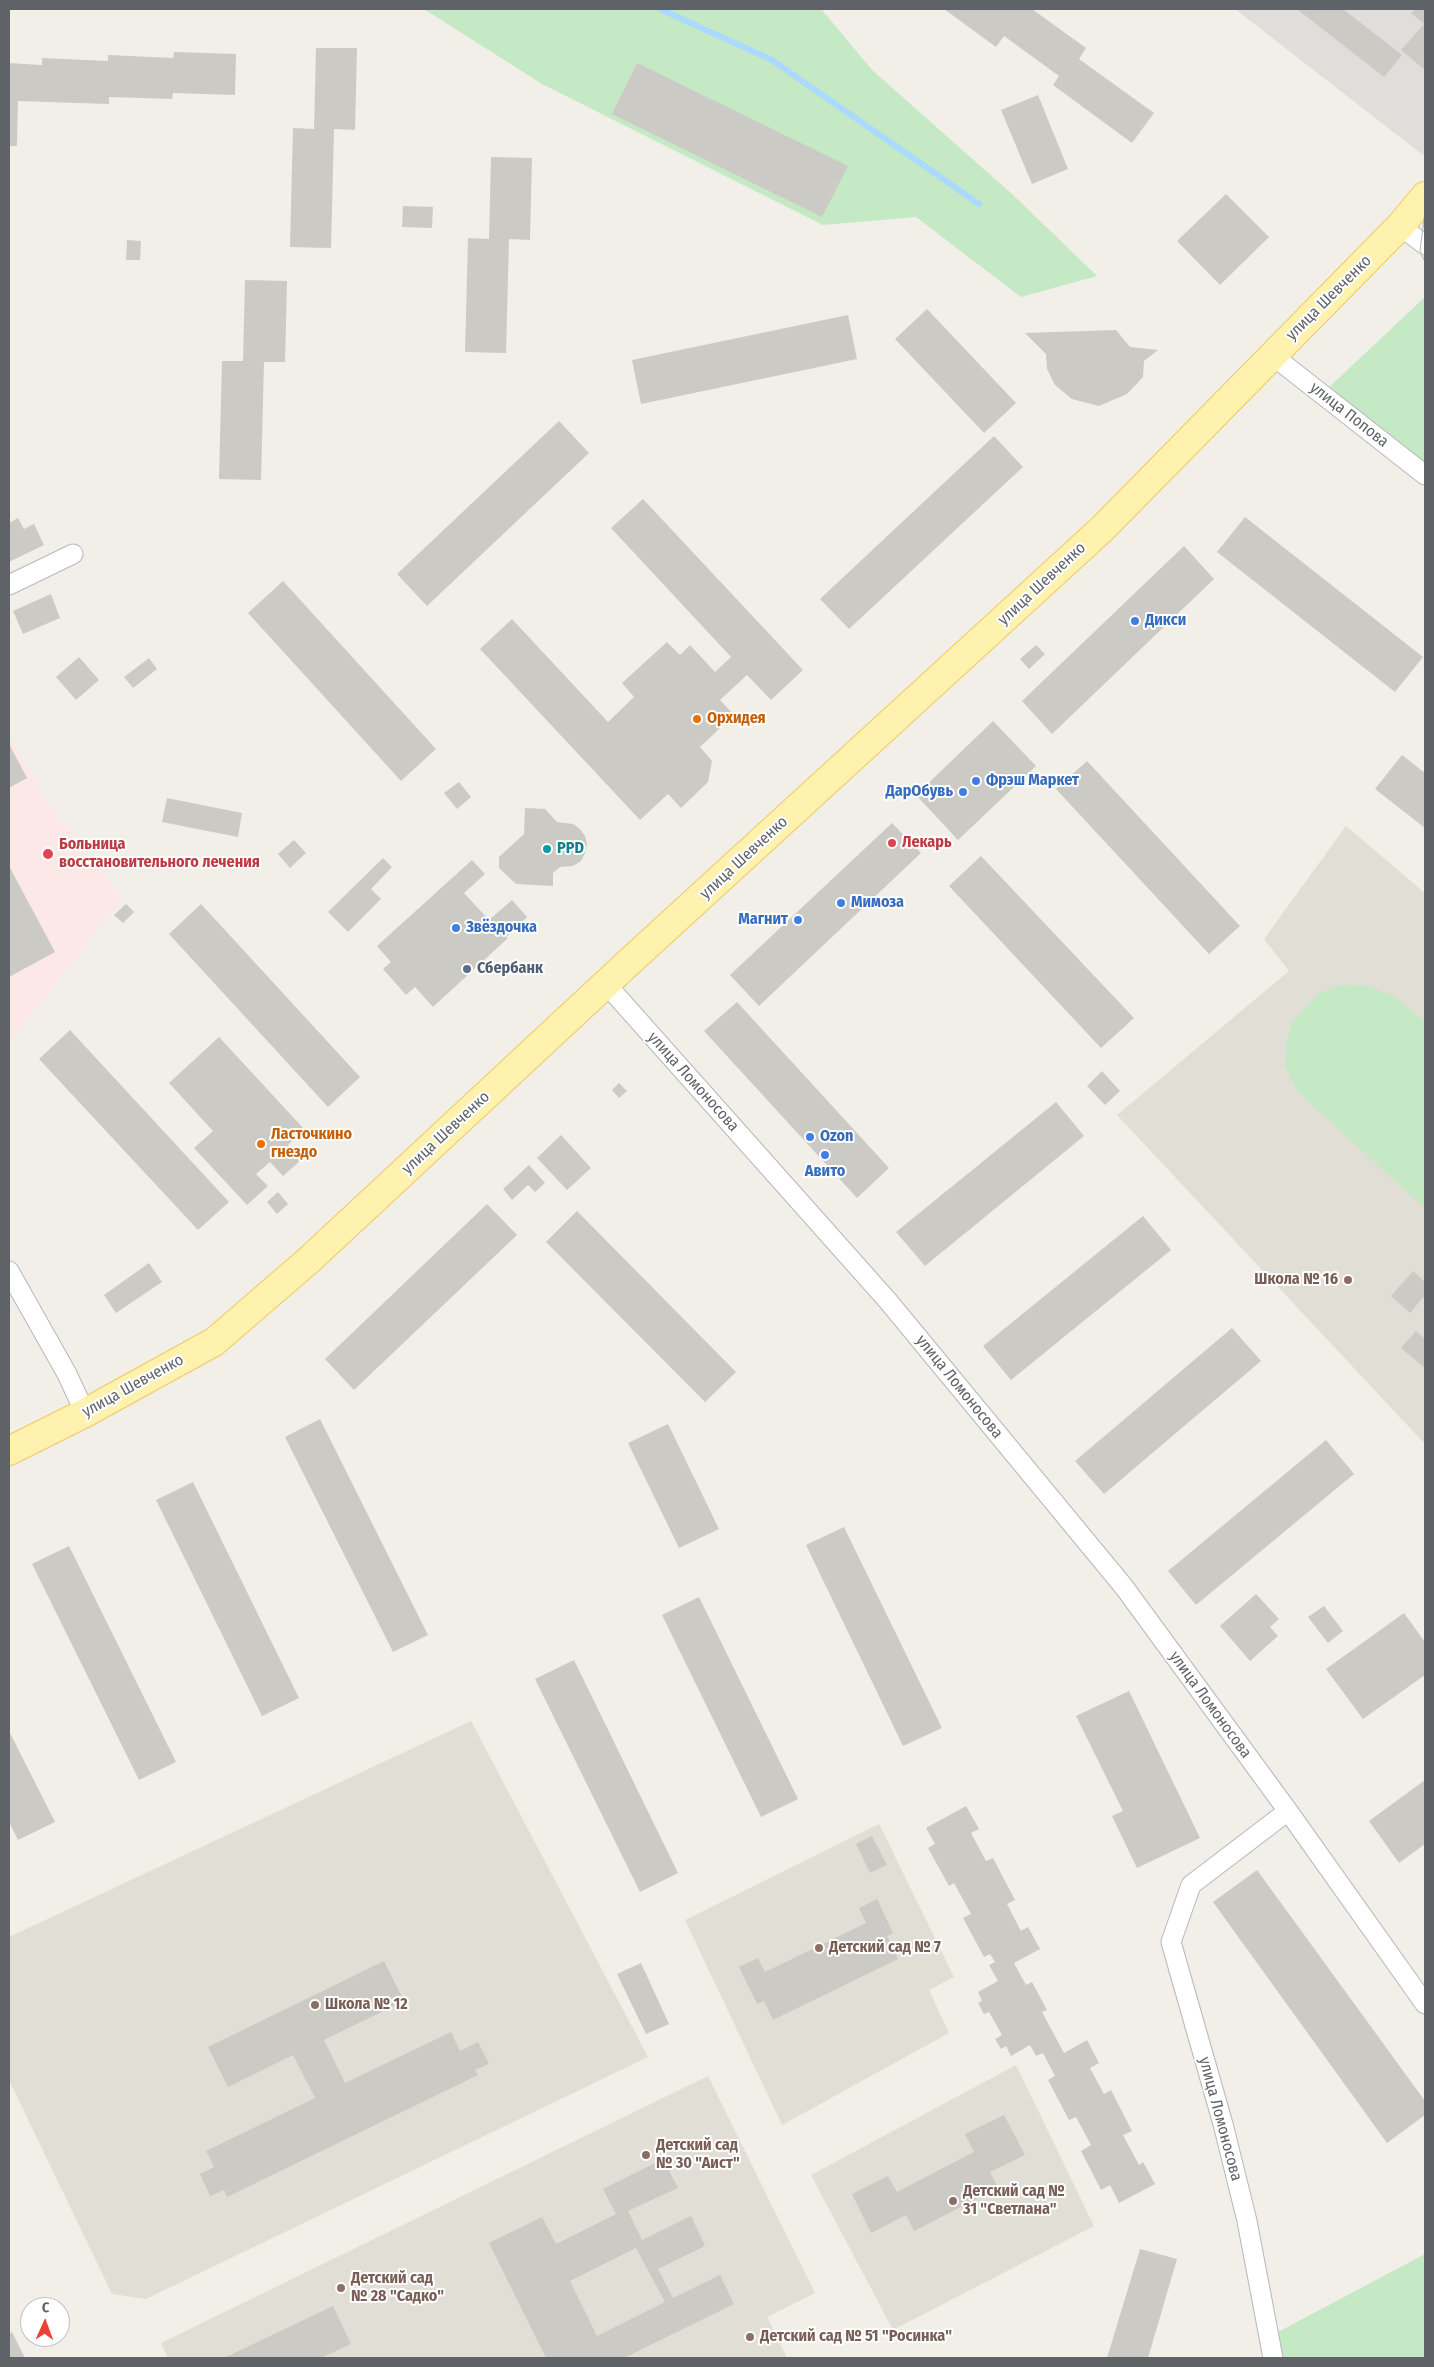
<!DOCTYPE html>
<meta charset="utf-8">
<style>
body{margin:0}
#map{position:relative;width:1434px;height:2367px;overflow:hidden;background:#f1efe8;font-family:"Fira Sans Condensed",sans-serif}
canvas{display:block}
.frame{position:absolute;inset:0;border:10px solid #5f6368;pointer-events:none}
.north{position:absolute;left:20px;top:2297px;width:50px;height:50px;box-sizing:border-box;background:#fff;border:1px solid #bfc1c3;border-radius:50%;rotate:2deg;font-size:14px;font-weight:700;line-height:20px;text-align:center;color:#5f6368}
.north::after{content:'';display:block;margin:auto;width:18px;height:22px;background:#ea4335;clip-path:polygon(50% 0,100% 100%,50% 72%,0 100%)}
</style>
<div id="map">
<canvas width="1434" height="2367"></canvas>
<div class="frame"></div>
<div class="north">С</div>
</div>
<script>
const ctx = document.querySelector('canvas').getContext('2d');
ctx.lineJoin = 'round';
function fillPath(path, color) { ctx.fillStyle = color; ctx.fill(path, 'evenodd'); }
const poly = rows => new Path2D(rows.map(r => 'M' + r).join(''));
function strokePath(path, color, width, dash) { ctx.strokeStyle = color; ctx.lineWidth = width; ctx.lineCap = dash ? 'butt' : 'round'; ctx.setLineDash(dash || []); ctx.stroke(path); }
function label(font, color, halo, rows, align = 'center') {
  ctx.font = font + ' "Fira Sans Condensed",sans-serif'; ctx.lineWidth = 4; ctx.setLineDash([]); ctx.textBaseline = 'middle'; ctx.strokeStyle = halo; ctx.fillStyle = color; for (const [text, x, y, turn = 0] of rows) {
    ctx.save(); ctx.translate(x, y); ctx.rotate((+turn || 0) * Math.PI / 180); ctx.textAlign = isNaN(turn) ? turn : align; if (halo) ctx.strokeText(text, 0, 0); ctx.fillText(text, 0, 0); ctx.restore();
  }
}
fillPath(poly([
 [1235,9,1425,9,1425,152,1423,155]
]), '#e0deda');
fillPath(poly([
 [1346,826,1425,893,1425,1444,1117,1115,1289,971,1264,939],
 [471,1721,648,2057,146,2299,112,2294,9,2080,9,1937],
 [879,1824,954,1977,929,1990,949,2033,782,2125,685,1920],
 [1016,2065,1094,2226,893,2330,811,2175],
 [708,2076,815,2293,767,2317,787,2358,168,2358,161,2343]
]), '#e1ded6');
fillPath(poly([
 [9,737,53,810,122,899,9,1044]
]), '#fce8e6');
fillPath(poly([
 [424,9,821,9,873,71,1011,193,1097,276,1021,297,916,217,823,225,542,84],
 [1425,297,1425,470,1325,391],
 [1341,985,1368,986,1396,997,1425,1022,1425,1208,1298,1092,1285,1066,1287,1043,1292,1022,1319,993],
 [1425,2254,1425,2358,1282,2358,1278,2332]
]), '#c5e8c5');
strokePath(poly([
 [660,9,772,60,979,204]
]), '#aadaff', 6);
fillPath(poly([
 [944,9,1032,9,1086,48,1079,59,1154,113,1132,143,1053,85,1059,76,1004,36,996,47],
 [1297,9,1343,9,1402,55,1384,77],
 [1415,9,1425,9,1425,70,1401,50,1424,24,1411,13],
 [316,48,357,48,355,130,334,129,331,248,290,247,293,128,314,129],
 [174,52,236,54,235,95,173,93,172,99,109,97,109,104,18,101,17,146,9,146,9,63,42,65,42,58,108,61,108,55,173,58],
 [637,63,848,166,822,217,612,114],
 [1038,95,1068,169,1032,184,1001,110],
 [491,157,532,158,530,240,509,239,506,353,465,352,468,238,489,239],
 [1226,194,1269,237,1220,285,1177,241],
 [403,206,433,207,432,228,402,227],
 [127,240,141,241,140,260,126,260],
 [245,280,287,281,285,362,264,362,261,480,219,479,222,361,243,361],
 [927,309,1016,403,984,433,895,339],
 [848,315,857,359,641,404,632,360],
 [1116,330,1130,347,1158,350,1144,361,1143,377,1127,394,1099,406,1072,399,1055,385,1047,369,1046,354,1025,333],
 [559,421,589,453,427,606,397,574],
 [994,436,1023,467,849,629,820,599],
 [643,499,803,670,771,700,747,675,720,700,734,715,700,747,712,761,708,782,681,808,668,794,640,820,480,649,512,619,608,722,634,697,622,683,667,642,680,655,690,645,715,672,731,657,611,528],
 [1245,517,1423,657,1395,692,1217,552],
 [18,518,24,529,34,524,44,545,9,562,9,523],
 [1184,546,1214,579,1052,734,1022,701],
 [283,581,436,749,401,781,248,613],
 [51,594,60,618,23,634,13,611],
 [1036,645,1045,654,1029,669,1020,659],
 [79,657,99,680,76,700,56,677],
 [149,658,157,669,133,688,124,677],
 [993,721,1036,766,958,840,916,795],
 [9,744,27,778,9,788],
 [1402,755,1425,773,1425,828,1375,789],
 [1087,761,1240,926,1209,954,1056,789],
 [459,782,471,797,457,809,444,793],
 [167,798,242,813,238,837,162,822],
 [525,808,545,809,557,822,573,824,580,829,585,836,587,844,585,853,581,861,573,866,560,867,553,873,553,886,516,884,499,868,499,857,524,834],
 [892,823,921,853,759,1006,730,975],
 [294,840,306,853,290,868,278,854],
 [981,856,1134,1018,1101,1048,949,886],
 [383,858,392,867,371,889,381,899,348,932,328,912],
 [472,860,485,874,464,893,489,920,512,900,527,917,506,937,508,938,433,1007,415,987,406,995,383,969,391,962,377,946],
 [9,866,55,952,9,977],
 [126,904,134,912,123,923,114,915],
 [201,904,360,1077,328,1107,169,934],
 [737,1002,889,1168,857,1198,704,1031],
 [70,1030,229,1202,198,1230,39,1059],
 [219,1037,304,1129,288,1145,301,1160,283,1176,270,1162,256,1174,268,1186,247,1205,194,1148,213,1131,169,1083],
 [1102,1071,1120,1091,1105,1105,1087,1086],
 [619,1083,627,1091,619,1098,612,1090],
 [1056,1102,1084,1136,925,1266,896,1232],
 [561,1135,591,1168,567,1190,537,1158],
 [529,1165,545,1183,535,1192,528,1185,512,1200,503,1189],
 [278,1192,288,1204,277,1214,267,1202],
 [487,1204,517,1235,354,1390,325,1359],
 [577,1211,736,1372,705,1402,546,1242],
 [1143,1216,1171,1250,1011,1380,983,1346],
 [149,1263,162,1282,116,1313,104,1295],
 [1413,1271,1425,1282,1425,1295,1410,1313,1391,1296],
 [1232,1328,1261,1361,1104,1494,1075,1461],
 [1416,1331,1425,1339,1425,1368,1401,1348],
 [320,1419,428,1635,393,1652,285,1437],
 [668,1424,719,1529,679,1548,628,1443],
 [1326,1440,1354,1474,1196,1605,1168,1571],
 [193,1482,299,1698,262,1716,156,1500],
 [844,1527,942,1728,903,1746,806,1545],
 [69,1546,176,1762,139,1780,32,1564],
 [1256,1594,1279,1619,1270,1627,1278,1636,1250,1661,1220,1626],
 [699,1597,798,1799,761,1817,662,1615],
 [1324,1606,1343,1631,1328,1643,1308,1617],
 [1404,1613,1425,1642,1425,1675,1363,1719,1326,1669],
 [574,1660,678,1873,640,1892,535,1679],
 [1129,1691,1200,1838,1137,1868,1112,1816,1123,1811,1076,1716],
 [9,1731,55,1822,18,1840,9,1822],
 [1425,1780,1425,1844,1399,1863,1369,1821],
 [966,1806,979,1829,971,1833,986,1861,993,1858,1015,1900,1007,1904,1021,1931,1028,1927,1040,1949,1014,1963,1026,1985,1032,1982,1047,2010,1042,2012,1064,2053,1087,2040,1099,2063,1090,2068,1104,2094,1111,2090,1132,2131,1123,2135,1139,2165,1143,2162,1155,2184,1119,2203,1110,2185,1101,2190,1081,2151,1091,2145,1076,2117,1069,2120,1048,2080,1055,2076,1043,2053,1036,2056,1030,2045,1011,2056,1006,2046,1001,2049,995,2039,1002,2035,989,2012,984,2014,978,2003,982,2001,978,1992,998,1981,989,1965,995,1962,990,1954,984,1957,963,1918,971,1914,954,1883,949,1886,928,1848,935,1844,926,1828],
 [872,1836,887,1865,870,1873,856,1844],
 [1257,1870,1425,2101,1425,2115,1387,2143,1213,1902],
 [877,1899,893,1933,887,1936,898,1959,773,2020,764,2001,757,2004,739,1967,758,1958,765,1972,866,1923,859,1908],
 [384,1961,404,2001,324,2040,345,2083,451,2032,460,2051,478,2042,489,2064,475,2070,478,2075,227,2197,224,2190,210,2196,200,2174,214,2167,206,2151,315,2098,293,2055,228,2087,208,2047],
 [641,1963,669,2024,646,2034,617,1974],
 [1004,2115,1025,2155,990,2172,998,2188,914,2231,906,2215,871,2233,852,2194,888,2176,897,2192,974,2152,965,2134],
 [663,2159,678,2188,628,2211,642,2240,691,2216,705,2246,658,2269,673,2298,720,2275,734,2304,624,2358,546,2358,489,2243,542,2217,556,2244,616,2214,603,2189],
 [636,2248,665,2302,597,2336,570,2281],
 [1140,2249,1177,2259,1148,2358,1107,2358],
 [333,2306,351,2344,321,2358,224,2358],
 [12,2332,25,2358,9,2358,9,2334]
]), '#cccac5');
const street = poly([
 [1400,226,1425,245],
 [1272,355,1425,475],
 [9,585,73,554],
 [606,984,888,1301,1124,1587,1288,1811,1425,2004],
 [9,1271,67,1374,85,1413],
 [1273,2358,1247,2221,1223,2124,1171,1942,1191,1885,1288,1811]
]);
const primary = poly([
 [9,1451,85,1413,214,1342,309,1260,627,964,1102,529,1400,226,1425,196]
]);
strokePath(street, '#b5b8bc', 21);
strokePath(primary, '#f2c960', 30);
strokePath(street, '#fff', 19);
strokePath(primary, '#fff2af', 28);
strokePath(poly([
 [1425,211,1420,251,1425,262]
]), '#b6b7b8', 1);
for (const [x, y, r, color] of [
 [1135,621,5,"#3f7fe0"],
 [697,719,5,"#e8710a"],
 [976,781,5,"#3f7fe0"],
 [963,792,5,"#3f7fe0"],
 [892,843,5,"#e0444e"],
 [547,849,5,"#0f9aa8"],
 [48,854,6,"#e0444e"],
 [841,903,5,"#3f7fe0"],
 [798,920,5,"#3f7fe0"],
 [456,928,5,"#3f7fe0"],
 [467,969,5,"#5c6f8a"],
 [810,1137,5,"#3f7fe0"],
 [261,1144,5,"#e8710a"],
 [825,1155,5,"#3f7fe0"],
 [1348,1280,5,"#8d6e63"],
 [819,1948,5,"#8d6e63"],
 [315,2005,5,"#8d6e63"],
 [646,2155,5,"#8d6e63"],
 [953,2201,5,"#8d6e63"],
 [341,2288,5,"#8d6e63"],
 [750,2337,5,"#8d6e63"]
]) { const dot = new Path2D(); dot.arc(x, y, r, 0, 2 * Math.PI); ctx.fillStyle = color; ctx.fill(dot); strokePath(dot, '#fff', 2); }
label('16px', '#5f6368', '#fff', [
 ["улица Шевченко",1329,298,-45],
 ["улица Попова",1349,415,38],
 ["улица Шевченко",1042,584,-43],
 ["улица Шевченко",744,858,-43],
 ["улица Ломоносова",693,1082,48],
 ["улица Шевченко",446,1133,-43],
 ["улица Шевченко",133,1386,-29],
 ["улица Ломоносова",959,1387,51],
 ["улица Ломоносова",1210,1705,54],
 ["улица Ломоносова",1220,2119,75]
]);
label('bold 16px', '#366cbe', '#fff', [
 ["Дикси",1145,621],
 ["Фрэш Маркет",986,781],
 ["ДарОбувь",953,792,"right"],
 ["Мимоза",851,903],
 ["Магнит",788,920,"right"],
 ["Звёздочка",466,928],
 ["Ozon",820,1137],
 ["Авито",825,1172,"center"]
], 'left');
label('bold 16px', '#c56008', '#fff', [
 ["Орхидея",707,719],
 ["Ласточкино",271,1135],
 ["гнездо",271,1153]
], 'left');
label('bold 16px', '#be3a42', '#fff', [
 ["Лекарь",902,843],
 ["Больница",59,845],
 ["восстановительного лечения",59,863]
], 'left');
label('bold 16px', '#0d838f', '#fff', [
 ["PPD",557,849]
], 'left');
label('bold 16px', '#4e5e75', '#fff', [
 ["Сбербанк",477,969]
], 'left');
label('bold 16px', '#785e54', '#fff', [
 ["Школа № 16",1338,1280,"right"],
 ["Детский сад № 7",829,1948],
 ["Школа № 12",325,2005],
 ["Детский сад",656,2146],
 ["№ 30 \"Аист\"",656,2164],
 ["Детский сад №",963,2192],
 ["31 \"Светлана\"",963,2210],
 ["Детский сад",351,2279],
 ["№ 28 \"Садко\"",351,2297],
 ["Детский сад № 51 \"Росинка\"",760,2337]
], 'left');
</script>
